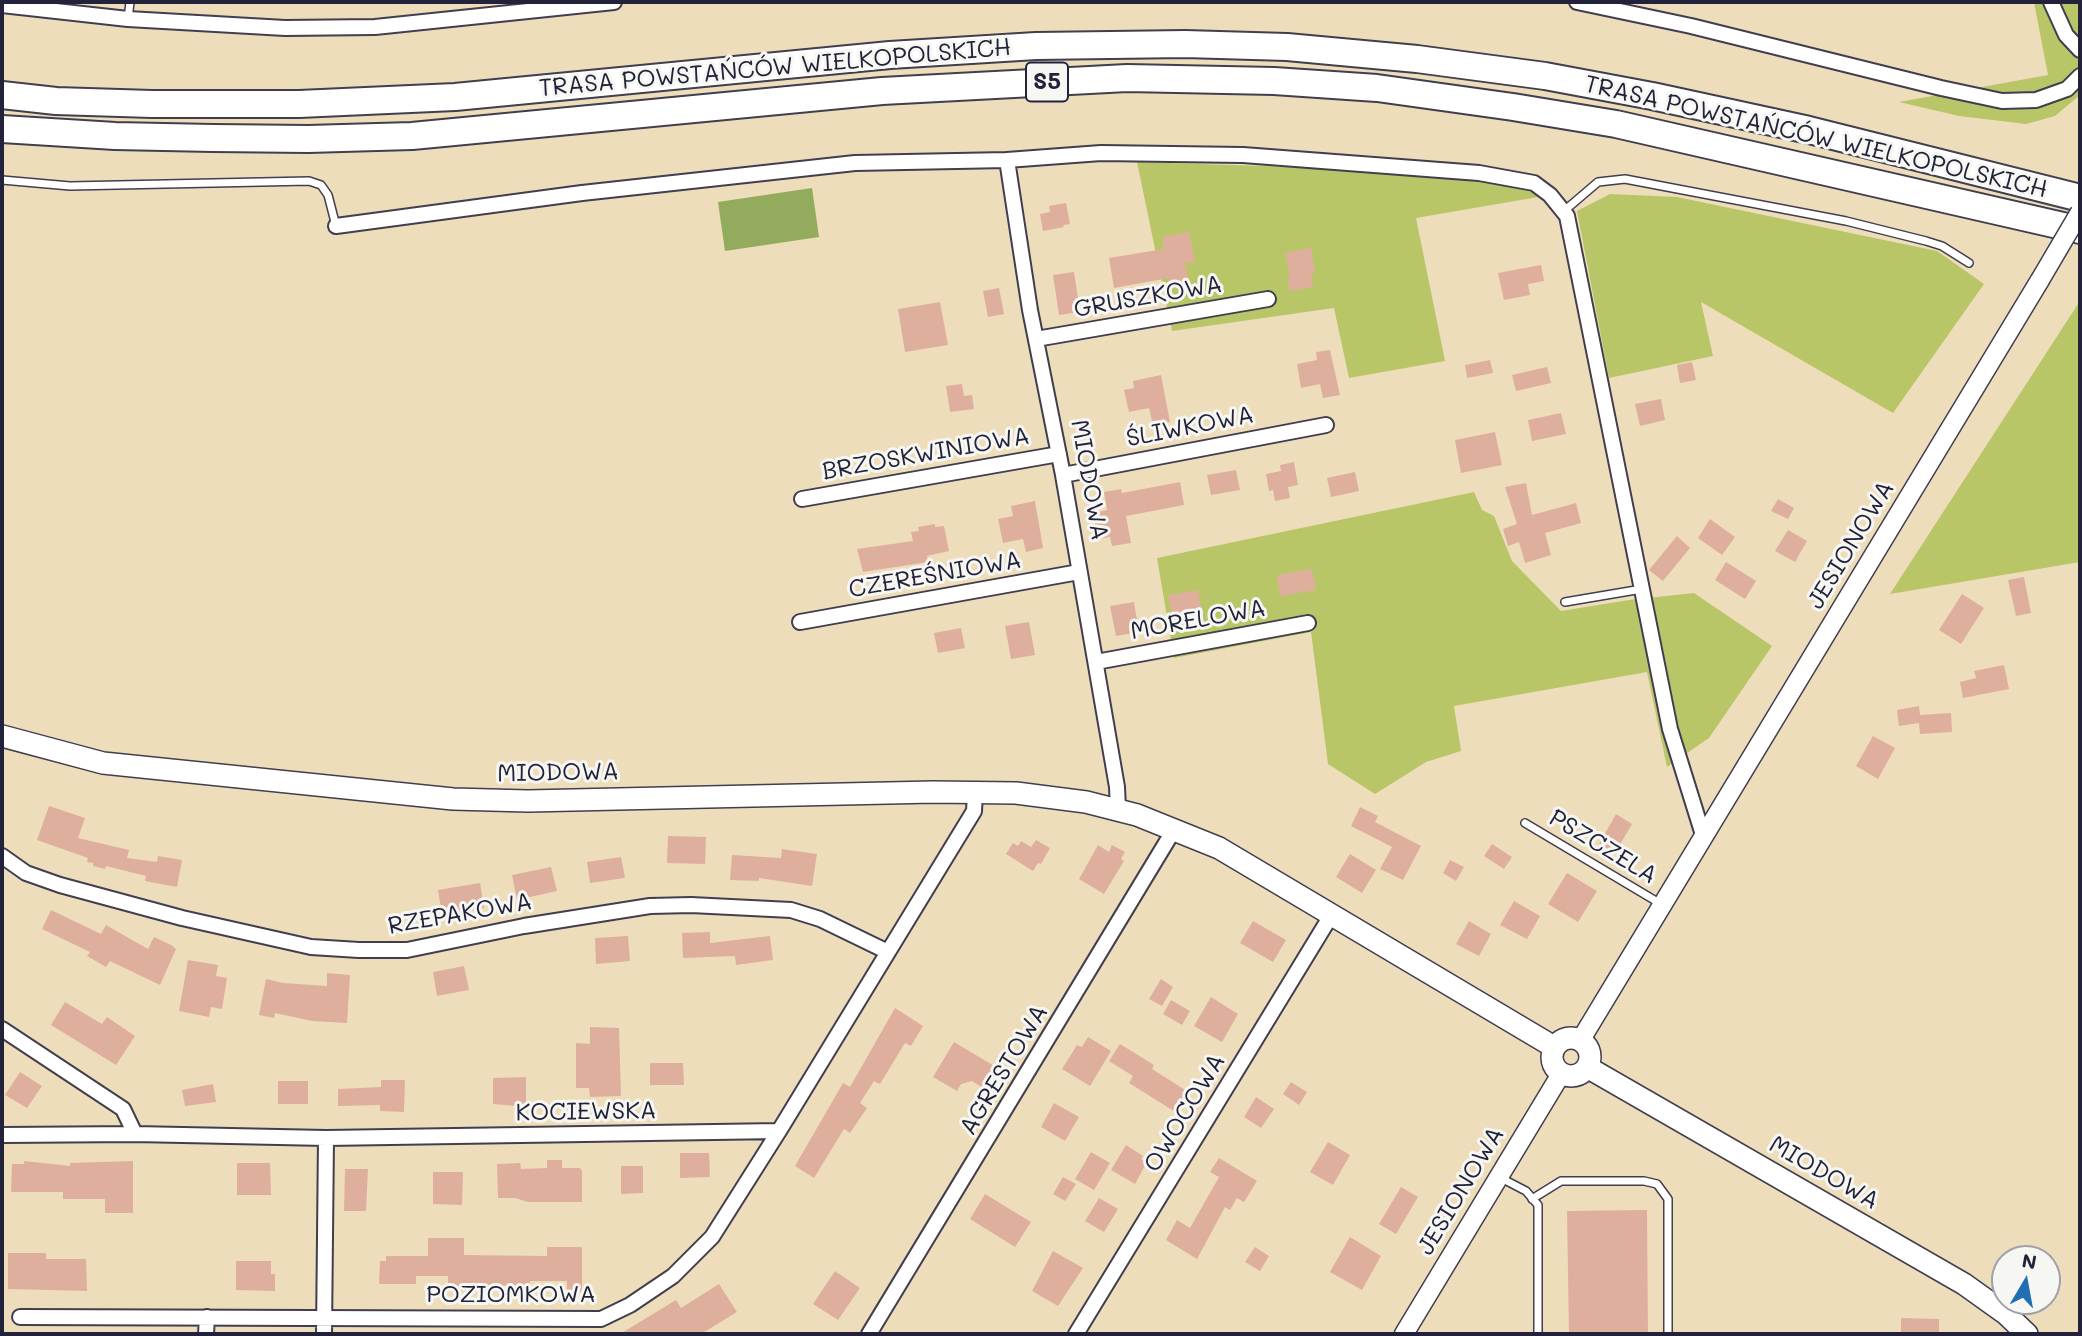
<!DOCTYPE html>
<meta charset="utf-8">
<style>
body{margin:0}
#map{position:relative;width:2082px;height:1336px;overflow:hidden;background:#edb;font-family:Mali,sans-serif}
canvas{display:block}
.frame{position:absolute;inset:0;border:4px solid #22223b;pointer-events:none}
.north{position:absolute;left:1991px;top:1245px;width:70px;height:70px;box-sizing:border-box;background:#f6f6f2;border:2px solid #a1a1a9;border-radius:50%;rotate:10deg;font-size:19px;font-weight:700;line-height:28px;text-align:center;color:#22223b}
.north::after{content:'';display:block;margin:auto;width:24px;height:32px;background:#1f6fb2;clip-path:polygon(50% 0,100% 100%,50% 72%,0 100%)}
</style>
<div id="map">
<canvas width="2082" height="1336"></canvas>
<div class="frame"></div>
<div class="north">N</div>
</div>
<script>
const ctx = document.querySelector('canvas').getContext('2d');
ctx.lineJoin = 'round';
function fillPath(path, color) { ctx.fillStyle = color; ctx.fill(path, 'evenodd'); }
const poly = rows => new Path2D(rows.map(r => 'M' + r).join(''));
function strokePath(path, color, width, dash) { ctx.strokeStyle = color; ctx.lineWidth = width; ctx.lineCap = dash ? 'butt' : 'round'; ctx.setLineDash(dash || []); ctx.stroke(path); }
function label(font, color, halo, rows, align = 'center') {
  ctx.font = font + ' Mali,sans-serif'; ctx.lineWidth = 6; ctx.setLineDash([]); ctx.textBaseline = 'middle'; ctx.strokeStyle = halo; ctx.fillStyle = color; for (const [text, x, y, turn = 0] of rows) {
    ctx.save(); ctx.translate(x, y); ctx.rotate((+turn || 0) * Math.PI / 180); ctx.textAlign = isNaN(turn) ? turn : align; if (halo) ctx.strokeText(text, 0, 0); ctx.fillText(text, 0, 0); ctx.restore();
  }
}
fillPath(poly([
 [2034,2,2080,2,2080,95,2055,116,2026,124,1959,116,1899,102,2048,75],
 [1137,162,1425,171,1550,195,1416,218,1445,361,1349,378,1334,308,1172,331],
 [1610,194,1677,197,1937,251,1984,284,1893,413,1701,302,1713,356,1609,378,1577,211],
 [2078,304,2080,304,2080,562,1890,594],
 [1474,492,1482,510,1494,516,1512,561,1561,611,1629,600,1694,593,1772,646,1709,738,1667,767,1647,672,1454,706,1461,751,1426,762,1375,794,1328,764,1311,632,1174,658,1157,558]
]), '#b9c668');
fillPath(poly([
 [812,188,819,237,725,251,718,202]
]), '#92ab5c');
fillPath(poly([
 [1066,203,1070,224,1063,225,1064,227,1043,231,1040,214,1050,212,1049,206],
 [1189,232,1195,262,1185,263,1188,280,1170,283,1169,278,1114,288,1109,258,1164,249,1162,237],
 [1311,248,1315,273,1311,274,1313,287,1290,291,1287,277,1290,277,1285,253],
 [1541,265,1544,281,1528,284,1530,295,1504,300,1498,273],
 [1074,272,1080,312,1059,315,1053,275],
 [999,288,1004,314,988,317,983,291],
 [940,302,948,345,905,352,898,309],
 [1330,350,1340,395,1323,398,1320,384,1301,388,1297,364,1317,360,1316,352],
 [1490,360,1493,373,1467,378,1465,365],
 [1692,362,1696,380,1680,383,1677,365],
 [1547,367,1551,383,1516,391,1512,375],
 [1161,375,1170,422,1153,426,1149,408,1129,412,1124,390,1134,388,1133,381],
 [962,384,964,396,972,395,974,409,950,412,946,386],
 [1661,399,1665,420,1640,426,1635,404],
 [1561,413,1566,434,1532,441,1528,420],
 [1495,432,1502,465,1461,473,1455,440],
 [1294,462,1298,485,1288,487,1290,498,1275,501,1273,490,1269,491,1266,474,1281,471,1280,465],
 [1236,470,1240,490,1211,495,1207,475],
 [1355,472,1359,491,1331,497,1327,478],
 [1180,482,1184,505,1126,516,1131,543,1112,546,1110,537,1098,539,1093,513,1107,510,1104,492,1121,489,1122,493],
 [1526,483,1532,515,1576,503,1581,523,1545,533,1551,555,1525,563,1519,542,1508,546,1503,529,1517,524,1505,487],
 [1778,499,1794,508,1788,519,1771,511],
 [1035,501,1043,548,1026,552,1023,539,1003,543,998,519,1013,516,1011,506],
 [1710,519,1735,537,1722,555,1698,538],
 [935,524,935,527,944,526,949,551,927,556,928,562,863,572,857,549,913,541,911,532,919,531,918,527],
 [1788,530,1807,541,1795,562,1775,551],
 [1677,536,1690,548,1663,581,1649,570],
 [1726,562,1756,581,1745,599,1715,580],
 [1312,569,1316,590,1280,596,1277,575],
 [2024,577,2031,613,2016,616,2008,580],
 [1198,590,1202,611,1172,616,1168,595],
 [1962,594,1984,608,1961,644,1939,630],
 [1134,602,1139,632,1116,636,1110,606],
 [1029,622,1035,655,1011,659,1005,626],
 [961,628,965,648,938,653,934,633],
 [2004,665,2009,689,1963,698,1960,682,1976,678,1974,671],
 [1919,706,1920,715,1951,713,1952,732,1920,734,1919,723,1899,726,1897,710],
 [1873,736,1895,748,1878,779,1856,766],
 [49,806,85,818,78,838,129,850,127,858,157,862,158,856,182,860,177,887,145,881,146,876,106,866,105,869,93,866,93,863,87,862,88,858,37,840],
 [1360,807,1378,816,1375,822,1421,846,1403,880,1380,869,1392,847,1351,826],
 [1616,814,1632,824,1615,853,1599,844],
 [668,836,706,837,705,864,667,863],
 [1036,840,1050,848,1041,864,1038,863,1033,871,1006,854,1013,843,1018,846,1021,841,1031,847],
 [1492,844,1512,857,1504,869,1484,856],
 [1098,845,1109,852,1112,845,1125,852,1121,859,1124,861,1104,894,1079,879],
 [782,849,817,854,812,886,759,878,759,881,730,880,732,855,781,858],
 [1350,854,1376,870,1362,893,1336,877],
 [621,857,625,878,590,883,587,862],
 [1450,860,1464,867,1456,881,1443,873],
 [551,867,557,891,517,900,512,875],
 [1567,873,1597,891,1578,922,1548,904],
 [480,883,484,908,442,914,438,890],
 [1514,901,1540,916,1527,939,1500,925],
 [51,910,101,934,106,925,148,949,154,937,171,945,176,949,160,985,110,961,106,967,87,956,90,952,42,929],
 [1253,921,1286,940,1273,962,1240,943],
 [1469,921,1491,934,1479,956,1456,944],
 [710,932,710,943,770,936,773,960,736,965,735,956,683,958,682,933],
 [628,936,630,961,596,964,595,938],
 [188,960,218,965,216,976,227,978,222,1009,211,1007,209,1017,179,1011],
 [464,966,469,990,437,996,433,972],
 [327,973,350,975,347,1023,312,1021,275,1013,274,1018,259,1015,266,979,283,983,327,986],
 [1161,979,1173,987,1162,1006,1149,999],
 [1211,997,1238,1014,1222,1042,1194,1026],
 [1171,1000,1190,1011,1182,1025,1163,1014],
 [65,1002,102,1024,107,1017,135,1036,116,1065,51,1025],
 [895,1008,923,1026,911,1046,905,1043,880,1084,874,1081,860,1103,867,1108,850,1133,844,1129,814,1178,795,1166,843,1083,850,1087],
 [590,1027,619,1028,621,1096,590,1097,589,1088,576,1088,576,1043,590,1044],
 [1088,1037,1111,1051,1090,1086,1062,1069,1077,1045,1082,1047],
 [954,1042,996,1067,983,1088,972,1081,961,1084,957,1091,933,1077],
 [1120,1044,1154,1065,1152,1069,1190,1093,1177,1113,1129,1083,1133,1076,1109,1061],
 [650,1063,683,1063,684,1085,650,1085],
 [20,1072,42,1086,27,1108,5,1095],
 [526,1077,526,1104,517,1104,517,1106,493,1104,493,1078],
 [381,1080,405,1080,404,1112,380,1111,380,1105,338,1106,338,1089,381,1087],
 [278,1081,308,1081,308,1104,278,1104],
 [1291,1082,1307,1092,1299,1105,1283,1094],
 [213,1084,216,1102,185,1106,182,1090],
 [1256,1097,1274,1109,1261,1128,1244,1117],
 [1054,1103,1079,1117,1065,1141,1041,1127],
 [1328,1142,1350,1155,1333,1185,1310,1172],
 [1126,1145,1143,1156,1141,1159,1147,1162,1135,1184,1111,1170],
 [1091,1152,1110,1163,1094,1190,1075,1179],
 [680,1153,709,1153,710,1177,680,1178],
 [1219,1158,1257,1181,1244,1202,1237,1198,1230,1210,1225,1207,1197,1259,1166,1240,1177,1220,1190,1228,1219,1177,1210,1172],
 [547,1160,562,1160,562,1168,580,1168,582,1171,582,1202,528,1202,515,1198,498,1198,497,1164,520,1163,521,1169,547,1168],
 [24,1161,70,1166,70,1163,133,1161,133,1213,105,1213,105,1199,63,1199,63,1192,11,1192,12,1164,24,1164],
 [237,1163,270,1163,271,1195,237,1195],
 [621,1166,643,1166,643,1193,621,1194],
 [345,1169,368,1169,366,1211,344,1211],
 [433,1172,463,1172,462,1205,433,1204],
 [1063,1177,1076,1184,1065,1201,1053,1194],
 [1401,1187,1418,1197,1396,1234,1379,1224],
 [985,1194,1031,1222,1015,1247,970,1219],
 [1099,1198,1118,1209,1104,1232,1085,1221],
 [1647,1210,1648,1334,1569,1334,1567,1211],
 [1350,1237,1381,1256,1362,1290,1330,1272],
 [428,1238,464,1238,464,1255,547,1256,547,1247,582,1247,582,1292,567,1292,567,1281,530,1281,530,1286,463,1285,463,1291,448,1291,448,1276,416,1276,416,1284,379,1284,380,1261,386,1261,386,1256,428,1256],
 [1255,1247,1269,1256,1260,1271,1245,1262],
 [1053,1251,1083,1268,1058,1306,1032,1291],
 [8,1253,46,1253,46,1259,86,1259,87,1291,8,1289],
 [236,1261,271,1261,271,1274,275,1274,275,1291,236,1290],
 [835,1271,860,1288,838,1320,813,1304],
 [719,1284,737,1312,701,1334,620,1334,676,1300,681,1308],
 [1901,1318,1939,1319,1939,1334,1901,1334]
]), '#dfaf9e');
const service = poly([
 [128,19,130,2],
 [2,180,70,186,309,181,321,185,328,195,336,226],
 [1564,211,1598,182,1625,179,1846,221,1926,241,1942,246,1969,263],
 [1565,602,1642,589],
 [1525,823,1661,904],
 [1499,1177,1526,1191,1538,1205,1538,1334],
 [1532,1199,1561,1181,1644,1181,1657,1184,1668,1199,1668,1334]
]);
const minor = poly([
 [1577,2,1691,26,1941,88,2002,101,2036,100,2067,89,2080,76],
 [2051,2,2066,35,2080,50],
 [2,5,128,19,285,28,375,27,614,2],
 [1007,160,1030,310,1063,475,1117,787,1118,809],
 [336,226,582,193,855,163,1007,160,1101,153,1243,155,1479,173,1534,183,1550,195,1567,216,1670,729,1703,835],
 [1036,339,1268,299],
 [1063,475,1326,425],
 [802,499,1059,454],
 [800,622,1079,572],
 [1096,662,1308,623],
 [2,856,26,873,60,885,182,918,311,947,359,950,407,950,524,926,650,906,691,905,791,910,820,919,888,952],
 [2,1029,123,1109,135,1134],
 [2,1135,135,1134,326,1138,779,1131,974,811,975,793],
 [20,1317,601,1319,630,1305,673,1276,712,1237,779,1131],
 [206,1334,207,1317],
 [324,1334,326,1138],
 [869,1334,1175,828],
 [1076,1334,1332,914]
]);
const tertiary = poly([
 [1580,1041,2040,280],
 [1404,1334,1561,1074]
]);
const secondary = poly([
 [2,736,103,763,453,799,528,801,933,792,1016,793,1086,802,1137,815,1219,848,1554,1047],
 '1552 1057a19 19 0 1 1 38 0a19 19 0 1 1-38 0Z',
 [1587,1067,1964,1284,2006,1314,2027,1334]
]);
const motorway = poly([
 [2,95,56,101,152,104,299,104,455,97,890,55,1036,46,1185,44,1287,47,1417,59,1545,76,1652,96,1809,130,2080,198],
 [2,129,115,136,213,138,308,139,412,136,882,91,1127,78,1274,81,1377,88,1513,107,1616,124,2080,230]
]);
strokePath(service, '#413e4e', 10);
strokePath(minor, '#413e4e', 18);
strokePath(tertiary, '#413e4e', 21);
strokePath(secondary, '#413e4e', 24);
strokePath(motorway, '#413e4e', 30);
strokePath(service, '#fff', 7);
strokePath(minor, '#fff', 14);
strokePath(tertiary, '#fff', 18);
strokePath(secondary, '#fff', 21);
strokePath(motorway, '#fff', 26);
const tertiaryBridge = poly([
 [2040,280,2080,212]
]);
strokePath(tertiaryBridge, '#413e4e', 21, []);
strokePath(tertiaryBridge, '#fff', 18);
for (const [x, y, w] of [
 [1047,82,42]
]) { const box = new Path2D(); box.roundRect(x - w / 2, y - 19.5, w, 39, 5); ctx.fillStyle = '#f6f6f2'; ctx.fill(box); strokePath(box, '#22223b', 2); }
label('bold 23px', '#22223b', null, [
 ["S5",1047,82]
]);
label('24px', '#22223b', '#f6f6f2', [
 ["TRASA POWSTAŃCÓW WIELKOPOLSKICH",775,68,-5],
 ["TRASA POWSTAŃCÓW WIELKOPOLSKICH",1816,137,13],
 ["GRUSZKOWA",1148,297,-10],
 ["ŚLIWKOWA",1190,427,-11],
 ["BRZOSKWINIOWA",926,454,-10],
 ["MIODOWA",1089,480,80],
 ["JESIONOWA",1851,545,-59],
 ["CZEREŚNIOWA",935,575,-10],
 ["MORELOWA",1198,620,-10],
 ["MIODOWA",558,773,-1],
 ["PSZCZELA",1603,847,31],
 ["RZEPAKOWA",460,914,-10],
 ["AGRESTOWA",1004,1070,-59],
 ["KOCIEWSKA",586,1112,-1],
 ["OWOCOWA",1185,1113,-59],
 ["MIODOWA",1824,1173,30],
 ["JESIONOWA",1461,1191,-59],
 ["POZIOMKOWA",511,1295]
]);
</script>
